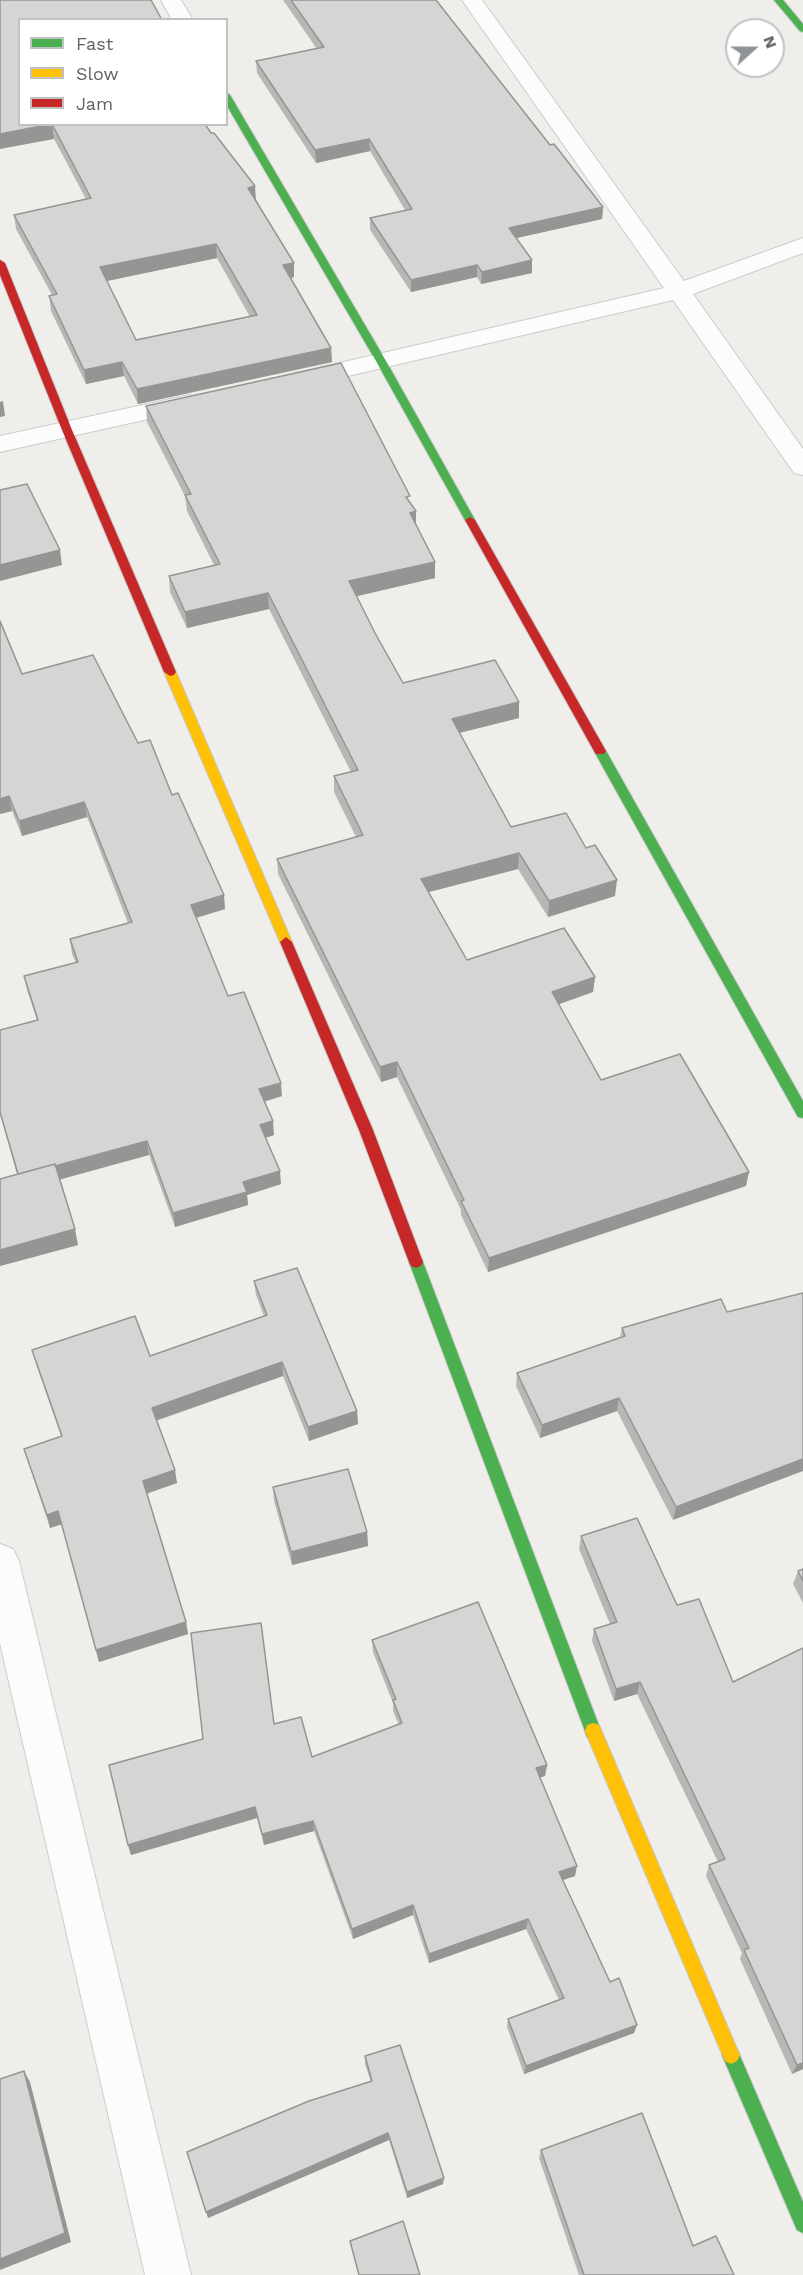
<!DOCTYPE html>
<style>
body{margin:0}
#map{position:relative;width:803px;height:2275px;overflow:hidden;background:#efeeea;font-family:"Work Sans",sans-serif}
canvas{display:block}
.legend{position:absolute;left:18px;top:18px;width:210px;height:108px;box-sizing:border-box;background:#fff;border:2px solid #bfc1c3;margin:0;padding:8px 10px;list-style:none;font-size:18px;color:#5f6368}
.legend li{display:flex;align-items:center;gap:12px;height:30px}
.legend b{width:30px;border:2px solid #bfc1c3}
.north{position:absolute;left:725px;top:18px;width:60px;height:60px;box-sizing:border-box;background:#fff;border:2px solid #bfc1c3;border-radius:50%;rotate:69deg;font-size:16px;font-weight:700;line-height:24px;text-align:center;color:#5f6368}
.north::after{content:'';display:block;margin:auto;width:21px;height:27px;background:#919496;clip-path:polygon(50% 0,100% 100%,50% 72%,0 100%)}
</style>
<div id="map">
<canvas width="803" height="2275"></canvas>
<ul class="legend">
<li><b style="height:8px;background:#4caf50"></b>Fast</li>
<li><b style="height:8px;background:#ffc107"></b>Slow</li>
<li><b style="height:8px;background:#c62828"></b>Jam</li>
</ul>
<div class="north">N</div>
</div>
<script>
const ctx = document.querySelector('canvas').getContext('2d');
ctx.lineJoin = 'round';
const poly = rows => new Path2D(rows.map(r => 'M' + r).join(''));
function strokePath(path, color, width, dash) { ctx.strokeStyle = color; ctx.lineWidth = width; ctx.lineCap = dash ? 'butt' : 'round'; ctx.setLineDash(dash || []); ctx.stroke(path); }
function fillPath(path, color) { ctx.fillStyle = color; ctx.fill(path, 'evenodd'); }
const street = poly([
 [161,0,181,0,193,20,172,20,161,0],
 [462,0,482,0,684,281,803,238,803,253,693,294,803,449,803,475,794,473,673,300,301,387,292,384,289,379,292,374,664,288,462,0],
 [189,395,198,398,202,403,198,408,0,452,0,436,189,395],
 [0,1544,13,1549,19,1561,191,2275,145,2275,0,1643,0,1544]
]);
const fast = poly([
 [774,0,783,0,803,24,803,32,800,31,774,0],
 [226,92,230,95,386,361,475,520,474,522,470,523,465,520,376,361,226,104,226,92],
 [600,747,606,751,803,1101,803,1118,798,1117,594,751,600,747],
 [416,1256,421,1258,423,1262,601,1731,599,1737,593,1739,587,1737,585,1731,409,1262,411,1258,416,1256],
 [731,2046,737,2049,803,2202,803,2233,797,2230,722,2055,725,2049,731,2046]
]);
const slow = poly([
 [170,668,176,672,292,942,290,945,282,945,280,942,164,672,170,668],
 [593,1723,599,1725,737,2049,740,2055,737,2061,731,2064,725,2061,585,1731,587,1725,593,1723]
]);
const jam = poly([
 [0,260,5,263,72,430,176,672,174,675,170,676,164,672,62,430,0,275,0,260],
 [470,517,475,520,606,751,604,754,596,754,594,751,465,520,470,517],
 [286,937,292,942,373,1130,423,1262,421,1266,416,1268,411,1266,409,1262,359,1130,280,942,286,937]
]);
strokePath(street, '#cbcccc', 2);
strokePath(fast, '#cacacb', 2);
strokePath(slow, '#cacacb', 2);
strokePath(jam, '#cacacb', 2);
fillPath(street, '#fdfcfc');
fillPath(fast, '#4caf50');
fillPath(slow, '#ffc107');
fillPath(jam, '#c62828');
fillPath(poly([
 [283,0,436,0,550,145,603,207,602,219,516,238,532,273,481,284,477,277,411,292,370,230,370,218,405,210,370,151,316,163,257,73,256,61,317,49],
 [20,20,205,124,211,133,255,186,255,201,294,277,291,278,331,348,332,362,138,404,124,376,86,384,51,311,49,296,52,295,16,229,14,215,86,199,54,139],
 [217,258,250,317,136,340,107,281],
 [146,406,410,503,416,511,416,524,435,578,356,596,375,633,403,683,519,718,459,733,511,827,586,848,615,896,548,917,518,869,429,892,467,960,595,977,593,992,559,1004,601,1080,746,1186,488,1272,461,1215,461,1210,397,1077,381,1082,278,874,277,859,356,837,334,792,334,776,351,772,269,609,187,628,170,592,169,576,214,565,187,511,185,496,147,422],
 [22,674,138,743,172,795,225,909,196,918,228,996,282,1096,265,1101,274,1135,266,1138,281,1184,247,1195,248,1205,175,1227,149,1155,59,1179,78,1245,0,1266,0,1179,17,1174,0,1114,0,1030,37,1020,27,990,24,976,76,963,72,954,70,939,128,923,87,817,22,836,12,811,0,814],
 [254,1281,357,1411,358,1424,309,1441,283,1376,156,1421,177,1483,146,1494,186,1622,188,1634,99,1662,62,1524,50,1528,24,1449,61,1436,36,1364,32,1350,150,1356,264,1316,256,1295],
 [727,1312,673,1520,617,1411,540,1438,516,1386,517,1373,620,1338,622,1328],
 [273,1487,367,1532,368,1546,292,1565,274,1501],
 [581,1536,677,1605,733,1682,803,1648,803,2069,792,2074,740,1959,742,1953,706,1876,709,1865,718,1862,637,1694,614,1701,592,1641,594,1629,610,1624,579,1549],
 [803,1569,803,1603,793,1584,798,1571],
 [372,1640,547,1765,545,1776,540,1777,575,1876,562,1880,634,2033,524,2074,507,2027,508,2019,559,2000,526,1929,429,1963,413,1915,353,1939,314,1831,264,1845,257,1818,131,1855,128,1845,274,1724,312,1757,399,1725,393,1711,393,1703,373,1652],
 [365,2056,443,2184,407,2198,389,2140,208,2218,371,2082,365,2064],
 [541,2150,693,2246,734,2275,579,2275,539,2158]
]), '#b8b7b5');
fillPath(poly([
 [52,124,54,139,0,149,0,134],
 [369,139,370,151,316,163,315,150],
 [255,186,256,201,248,203,248,188],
 [603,207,602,219,508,240,509,228],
 [216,244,217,258,102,282,100,267],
 [532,260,532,273,481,284,482,272],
 [294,263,294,277,284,280,283,265],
 [477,265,477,277,411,292,411,280],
 [331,348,332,362,138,404,137,389],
 [122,362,124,376,86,384,84,370],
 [3,401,5,416,0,417,0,402],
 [416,511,416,528,410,513],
 [60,550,62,565,0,581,0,565],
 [435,562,435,578,349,598,349,581],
 [268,593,269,609,187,628,185,612],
 [519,702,519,718,451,735,452,719],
 [9,796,12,811,0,814,0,799],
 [84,802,87,817,22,836,19,821],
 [519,853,518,869,421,894,421,879],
 [617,880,615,896,548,917,549,901],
 [224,895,225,909,192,919,191,905],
 [595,977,593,992,551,1007,552,992],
 [397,1062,397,1077,381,1082,380,1067],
 [281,1083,282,1096,260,1103,259,1089],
 [273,1121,274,1135,261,1139,260,1125],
 [147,1141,149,1155,22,1190,19,1176],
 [280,1171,281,1184,247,1195,248,1205,175,1227,173,1213,243,1182],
 [749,1172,746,1186,488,1272,489,1258],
 [75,1229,78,1245,0,1266,0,1250],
 [282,1362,283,1376,154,1421,152,1408],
 [619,1398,617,1411,540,1438,542,1425],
 [357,1411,358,1424,309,1441,308,1427],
 [803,1459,803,1471,673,1520,676,1507],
 [175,1470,177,1483,145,1494,143,1481],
 [58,1511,62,1524,50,1528,47,1515],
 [367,1532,368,1546,292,1565,291,1552],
 [186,1622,188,1634,99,1662,96,1650],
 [640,1682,637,1694,614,1701,616,1689],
 [547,1765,545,1776,535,1779,536,1768],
 [255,1807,257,1818,131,1855,128,1845],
 [313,1821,314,1831,264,1845,262,1834],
 [577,1866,575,1876,557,1882,559,1872],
 [413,1905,413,1915,353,1939,352,1929],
 [528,1919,526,1929,429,1963,429,1954],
 [637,2025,634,2033,524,2074,526,2066],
 [803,2063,803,2069,792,2074,797,2065],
 [24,2071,30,2082,71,2242,0,2270,0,2259],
 [388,2133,389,2140,208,2218,206,2212],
 [444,2178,443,2184,407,2198,407,2192]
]), '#969594');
const building = poly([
 [0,0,151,0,162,20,20,20,20,124,51,124,0,134,0,0],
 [291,0,436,0,550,145,554,144,603,207,509,228,532,260,482,272,477,265,411,280,370,218,412,209,369,139,315,150,256,61,324,47,291,0],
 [52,124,205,124,211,133,214,133,255,186,248,188,294,263,283,265,331,348,137,389,122,362,84,370,49,296,57,294,14,215,91,198,52,124],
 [216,244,257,315,136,340,100,267,216,244],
 [341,363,410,496,406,497,416,511,410,513,435,562,349,581,375,633,403,683,495,660,519,702,452,719,511,827,566,813,586,848,595,845,617,880,549,901,519,853,421,879,467,960,564,928,595,977,552,992,601,1080,680,1054,749,1172,489,1258,461,1201,464,1200,397,1062,380,1067,277,859,363,835,334,776,358,770,268,593,185,612,169,576,220,564,185,495,191,494,146,406,341,363],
 [27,484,60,550,0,565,0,490,27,484],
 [0,621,22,674,93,655,138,743,150,740,172,795,178,793,224,895,191,905,228,996,244,992,281,1083,259,1089,273,1121,260,1125,280,1171,243,1182,247,1192,173,1213,147,1141,55,1166,55,1164,18,1174,0,1112,0,1030,38,1020,24,976,78,962,70,939,132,922,84,802,19,821,9,796,0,799,0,621],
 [55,1164,75,1229,0,1250,0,1179,55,1164],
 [297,1268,357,1411,308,1427,282,1362,152,1408,175,1470,143,1481,186,1622,96,1650,58,1511,47,1515,24,1449,62,1436,32,1350,135,1316,150,1356,267,1315,254,1281,297,1268],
 [803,1293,803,1459,676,1507,619,1398,542,1425,517,1373,625,1336,622,1328,721,1299,727,1312,803,1293],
 [348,1469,367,1532,291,1552,273,1487,348,1469],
 [637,1518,677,1605,699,1599,733,1682,803,1648,803,2063,797,2065,744,1950,749,1948,709,1865,725,1859,640,1682,616,1689,594,1629,617,1622,581,1536,637,1518],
 [803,1569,803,1581,798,1571,803,1569],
 [478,1602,547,1765,536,1768,577,1866,559,1872,610,1982,619,1978,637,2025,526,2066,508,2019,564,1998,528,1919,429,1954,413,1905,352,1929,313,1821,262,1834,255,1807,128,1845,109,1765,203,1739,191,1633,261,1623,274,1724,301,1717,312,1757,402,1723,393,1700,396,1699,372,1640,478,1602],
 [400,2045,444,2178,407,2192,388,2133,206,2212,187,2152,309,2101,372,2081,365,2056,400,2045],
 [24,2071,65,2233,0,2259,0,2079,24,2071],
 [642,2113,693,2246,716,2236,734,2275,584,2275,541,2150,642,2113],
 [403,2221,420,2275,359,2275,350,2241,403,2221]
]);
fillPath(building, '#d6d5d3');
strokePath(building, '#969594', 1.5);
</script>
